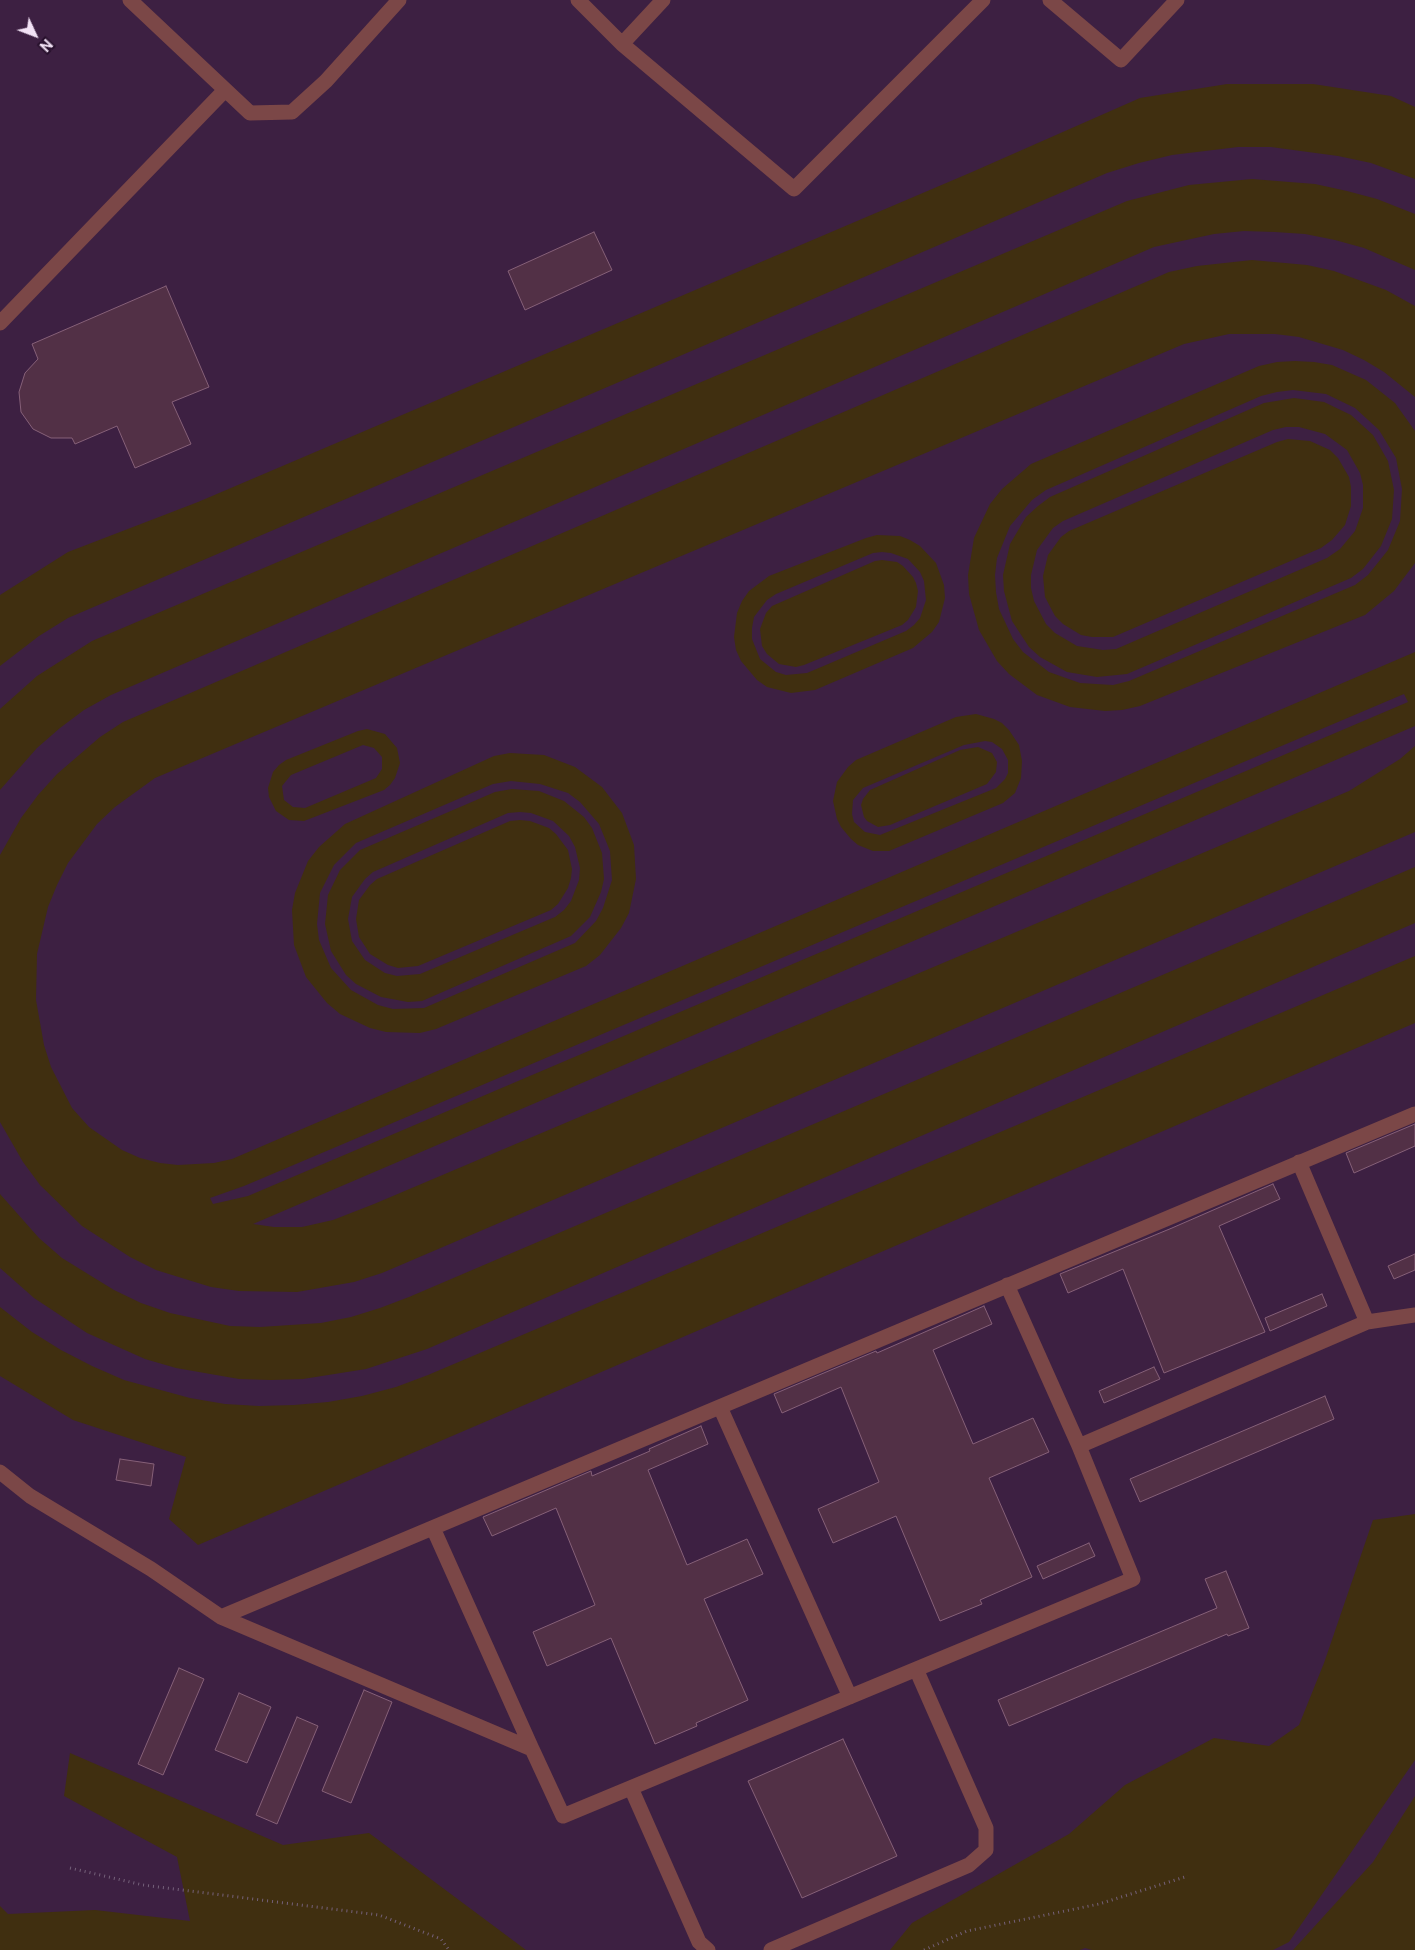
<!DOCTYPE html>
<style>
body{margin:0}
#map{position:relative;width:1415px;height:1950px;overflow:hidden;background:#321b37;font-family:"Public Sans",sans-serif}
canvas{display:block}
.north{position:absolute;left:10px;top:10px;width:50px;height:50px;-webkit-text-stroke:4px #28112d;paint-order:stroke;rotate:133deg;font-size:14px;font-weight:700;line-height:20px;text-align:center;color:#f2e2f5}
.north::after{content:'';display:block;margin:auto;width:18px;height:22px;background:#f2e2f5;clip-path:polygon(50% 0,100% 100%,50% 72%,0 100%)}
</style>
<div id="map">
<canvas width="1415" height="1950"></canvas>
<div class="north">N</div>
</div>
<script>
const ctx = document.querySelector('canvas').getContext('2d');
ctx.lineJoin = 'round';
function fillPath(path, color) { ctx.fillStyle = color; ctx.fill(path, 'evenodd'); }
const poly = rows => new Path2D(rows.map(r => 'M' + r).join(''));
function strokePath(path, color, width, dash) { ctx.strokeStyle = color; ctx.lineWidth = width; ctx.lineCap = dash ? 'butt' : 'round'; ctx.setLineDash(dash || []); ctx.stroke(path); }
fillPath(poly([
 [0,0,1415,0,1415,1858,1328,1950,0,1950]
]), '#3d2042');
fillPath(poly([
 [1227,84,1313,84,1391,96,1415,107,1415,179,1371,163,1338,156,1271,147,1238,147,1172,155,1139,163,1107,173,68,618,39,636,0,666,0,595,68,552,198,502,972,172,1140,98],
 [1252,179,1315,184,1347,191,1377,199,1415,214,1415,270,1364,248,1335,240,1305,234,1275,232,1244,231,1214,234,1154,247,111,695,84,710,60,728,37,748,0,790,0,709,37,676,92,641,1127,201,1189,185],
 [1252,260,1307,265,1334,271,1386,290,1415,306,1415,397,1384,372,1364,360,1343,350,1299,337,1275,334,1229,334,1184,344,155,778,115,807,97,824,68,863,57,885,48,907,37,954,36,1000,44,1045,51,1067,72,1108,89,1127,122,1150,140,1158,160,1163,178,1165,214,1163,232,1159,1415,652,1415,726,253,1224,274,1227,302,1227,333,1220,374,1204,1349,791,1400,759,1415,746,1415,832,382,1273,354,1282,297,1292,239,1291,211,1287,156,1270,130,1257,82,1226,40,1185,23,1162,0,1122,0,855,21,818,38,795,57,774,100,737,123,722,1169,272,1197,266],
 [1404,694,1408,702,248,1196,213,1204,210,1198,244,1186],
 [1295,361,1314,362,1332,365,1366,380,1395,403,1415,431,1415,563,1394,591,1365,615,1140,706,1122,710,1105,711,1070,707,1037,695,1009,674,997,661,979,630,969,594,968,575,974,538,990,504,1002,489,1031,464,1259,366,1277,362],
 [1293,390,1326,394,1355,408,1379,430,1396,458,1402,489,1400,521,1388,550,1368,575,1355,585,1129,681,1113,685,1080,683,1049,672,1023,652,1013,639,999,609,996,592,995,575,997,558,1010,526,1032,500,1046,490,1261,396,1277,392],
 [1294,398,1324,402,1351,415,1373,435,1388,461,1394,490,1392,519,1381,546,1363,569,1351,578,1127,674,1097,677,1067,672,1040,657,1029,647,1012,621,1004,591,1003,575,1010,544,1026,517,1038,506,1050,497,1264,403],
 [1286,427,1299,427,1325,434,1347,450,1360,473,1363,485,1363,508,1355,531,1340,549,1327,558,1116,649,1103,650,1077,646,1055,633,1046,624,1034,601,1031,588,1031,575,1037,550,1053,528,1063,521,1273,430],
 [1288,439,1310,441,1330,450,1338,458,1349,477,1351,487,1351,506,1345,525,1332,540,1321,548,1113,637,1092,637,1081,635,1063,624,1055,616,1045,597,1043,576,1048,555,1061,537,1069,531,1277,442],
 [877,535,900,536,910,540,920,546,936,563,944,585,945,598,939,622,932,632,913,648,815,690,791,693,767,687,757,680,741,661,736,650,734,637,737,613,742,601,749,591,769,576,866,538],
 [882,552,891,553,908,559,920,572,924,581,926,600,920,618,914,625,906,631,807,673,786,675,776,672,760,659,752,639,752,628,754,617,767,600,776,594,873,553],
 [882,560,897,562,903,566,913,577,916,583,918,591,916,607,908,620,902,625,804,665,796,667,779,664,767,654,762,646,760,629,766,613,772,606,875,561],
 [976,714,994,719,1002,723,1009,730,1019,745,1022,761,1021,778,1015,793,1003,803,889,851,873,851,858,845,851,839,841,827,837,819,833,801,837,782,848,767,856,760,956,717],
 [985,741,992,742,1002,749,1008,760,1008,773,1005,779,996,788,880,835,865,832,854,822,852,814,853,800,863,788,964,745],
 [367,729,385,734,397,748,400,763,395,778,390,785,384,790,304,821,289,820,276,811,269,797,268,788,273,772,279,765,286,760,358,731],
 [363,745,374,748,382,757,382,769,376,778,305,808,293,807,284,800,282,786,291,775],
 [978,747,992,753,997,762,996,772,987,784,890,825,878,827,867,821,864,817,861,805,863,799,870,790,960,750],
 [510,753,544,755,575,767,602,787,622,813,634,845,636,879,629,913,621,928,600,955,586,966,436,1029,420,1033,386,1032,370,1028,340,1014,327,1003,306,977,294,945,292,910,295,893,308,861,319,847,345,824,494,756],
 [511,781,540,784,568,793,580,802,599,824,610,851,612,880,603,908,596,921,575,943,424,1008,393,1009,378,1005,351,990,331,968,319,940,317,924,320,893,334,865,356,843,493,784],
 [512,789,539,791,564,801,584,817,592,828,602,853,604,879,601,892,590,917,571,936,422,1001,408,1002,381,997,356,984,346,975,331,951,325,924,328,895,340,870,360,850,495,792],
 [520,812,531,813,553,821,569,836,575,847,580,868,579,880,571,901,564,910,555,917,420,974,397,976,385,973,365,960,352,941,348,919,352,897,365,879,373,872,508,813],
 [520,820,530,821,549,828,556,834,568,850,572,869,571,878,568,888,558,904,551,910,418,966,398,968,388,965,370,954,359,937,356,919,359,900,370,885,377,879,510,821],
 [1415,867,1415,923,427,1349,366,1369,303,1379,271,1380,239,1379,176,1368,145,1359,87,1333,34,1298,0,1268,0,1194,39,1238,62,1258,114,1290,141,1303,170,1313,230,1326,260,1327,321,1323,351,1317,380,1308,409,1297],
 [1415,956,1415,1023,198,1545,169,1519,186,1457,73,1420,0,1376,0,1307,32,1332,61,1350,92,1366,124,1380,190,1398,225,1404,259,1406,294,1405,328,1402,362,1396,396,1387,428,1375],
 [1415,1514,1415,1760,1289,1942,1273,1950,1092,1950,1085,1948,1080,1950,890,1950,912,1923,1069,1834,1125,1785,1214,1738,1269,1746,1299,1725,1324,1663,1373,1520],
 [70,1753,283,1845,369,1833,526,1950,0,1950,0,1906,8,1914,95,1910,190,1921,177,1857,64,1796],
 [1415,1796,1415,1950,1293,1950,1373,1862]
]), '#402f10');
const building = poly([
 [594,232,612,270,525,310,508,271,594,232],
 [166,286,209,387,172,402,191,444,135,468,117,426,75,444,72,438,51,438,33,429,21,412,19,392,25,373,38,359,32,344,166,286],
 [1415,1124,1415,1146,1354,1173,1346,1153,1415,1124],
 [1273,1184,1280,1199,1219,1226,1265,1332,1164,1373,1123,1269,1068,1293,1060,1274,1172,1228,1273,1184],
 [1415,1254,1415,1270,1394,1279,1388,1266,1415,1254],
 [1322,1294,1327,1306,1270,1331,1265,1318,1322,1294],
 [984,1306,992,1324,933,1350,973,1444,1033,1418,1049,1452,989,1478,1032,1577,980,1600,982,1604,940,1621,896,1516,833,1543,818,1509,879,1482,841,1387,782,1413,774,1394,876,1351,877,1353,984,1306],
 [1154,1367,1160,1379,1104,1403,1099,1391,1154,1367],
 [1325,1396,1334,1419,1140,1502,1130,1479,1325,1396],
 [701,1426,708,1444,648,1470,687,1565,747,1539,763,1574,704,1599,748,1700,696,1723,697,1726,655,1744,611,1638,547,1666,533,1632,595,1605,556,1508,492,1536,483,1517,591,1471,592,1476,650,1451,649,1449,701,1426],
 [120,1459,154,1464,151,1486,116,1480,120,1459],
 [1089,1543,1095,1556,1043,1579,1037,1566,1089,1543],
 [1226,1571,1249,1628,1228,1636,1227,1634,1009,1726,998,1700,1217,1608,1205,1579,1226,1571],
 [179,1668,204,1679,163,1775,138,1764,179,1668],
 [364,1690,392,1702,351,1803,322,1791,364,1690],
 [239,1693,271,1707,247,1763,215,1750,239,1693],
 [297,1717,318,1726,277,1824,256,1815,297,1717],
 [843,1739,897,1856,802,1898,748,1781,843,1739]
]);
fillPath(building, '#523046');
strokePath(building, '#866078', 1);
strokePath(poly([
 [70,1868,143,1885,379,1915,441,1939,449,1950],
 [924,1950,967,1931,1099,1904,1188,1876]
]), '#75617a', 3, [1, 4]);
strokePath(poly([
 [130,0,250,113,292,112,326,81,399,0],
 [578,0,622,44,794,189,983,0],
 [1050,0,1121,60,1177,0],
 [622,44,663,0],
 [0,323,225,90],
 [1299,1162,1367,1322],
 [1007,1285,1079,1446],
 [720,1407,850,1697],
 [0,1472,30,1496,151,1569,221,1617,532,1749,563,1816,1133,1579,1079,1446,1367,1322,1415,1315],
 [433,1528,532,1749],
 [221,1617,1415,1114],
 [631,1788,699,1942,708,1950],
 [771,1950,969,1865,986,1850,986,1828,916,1669]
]), '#7b4747', 15);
</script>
